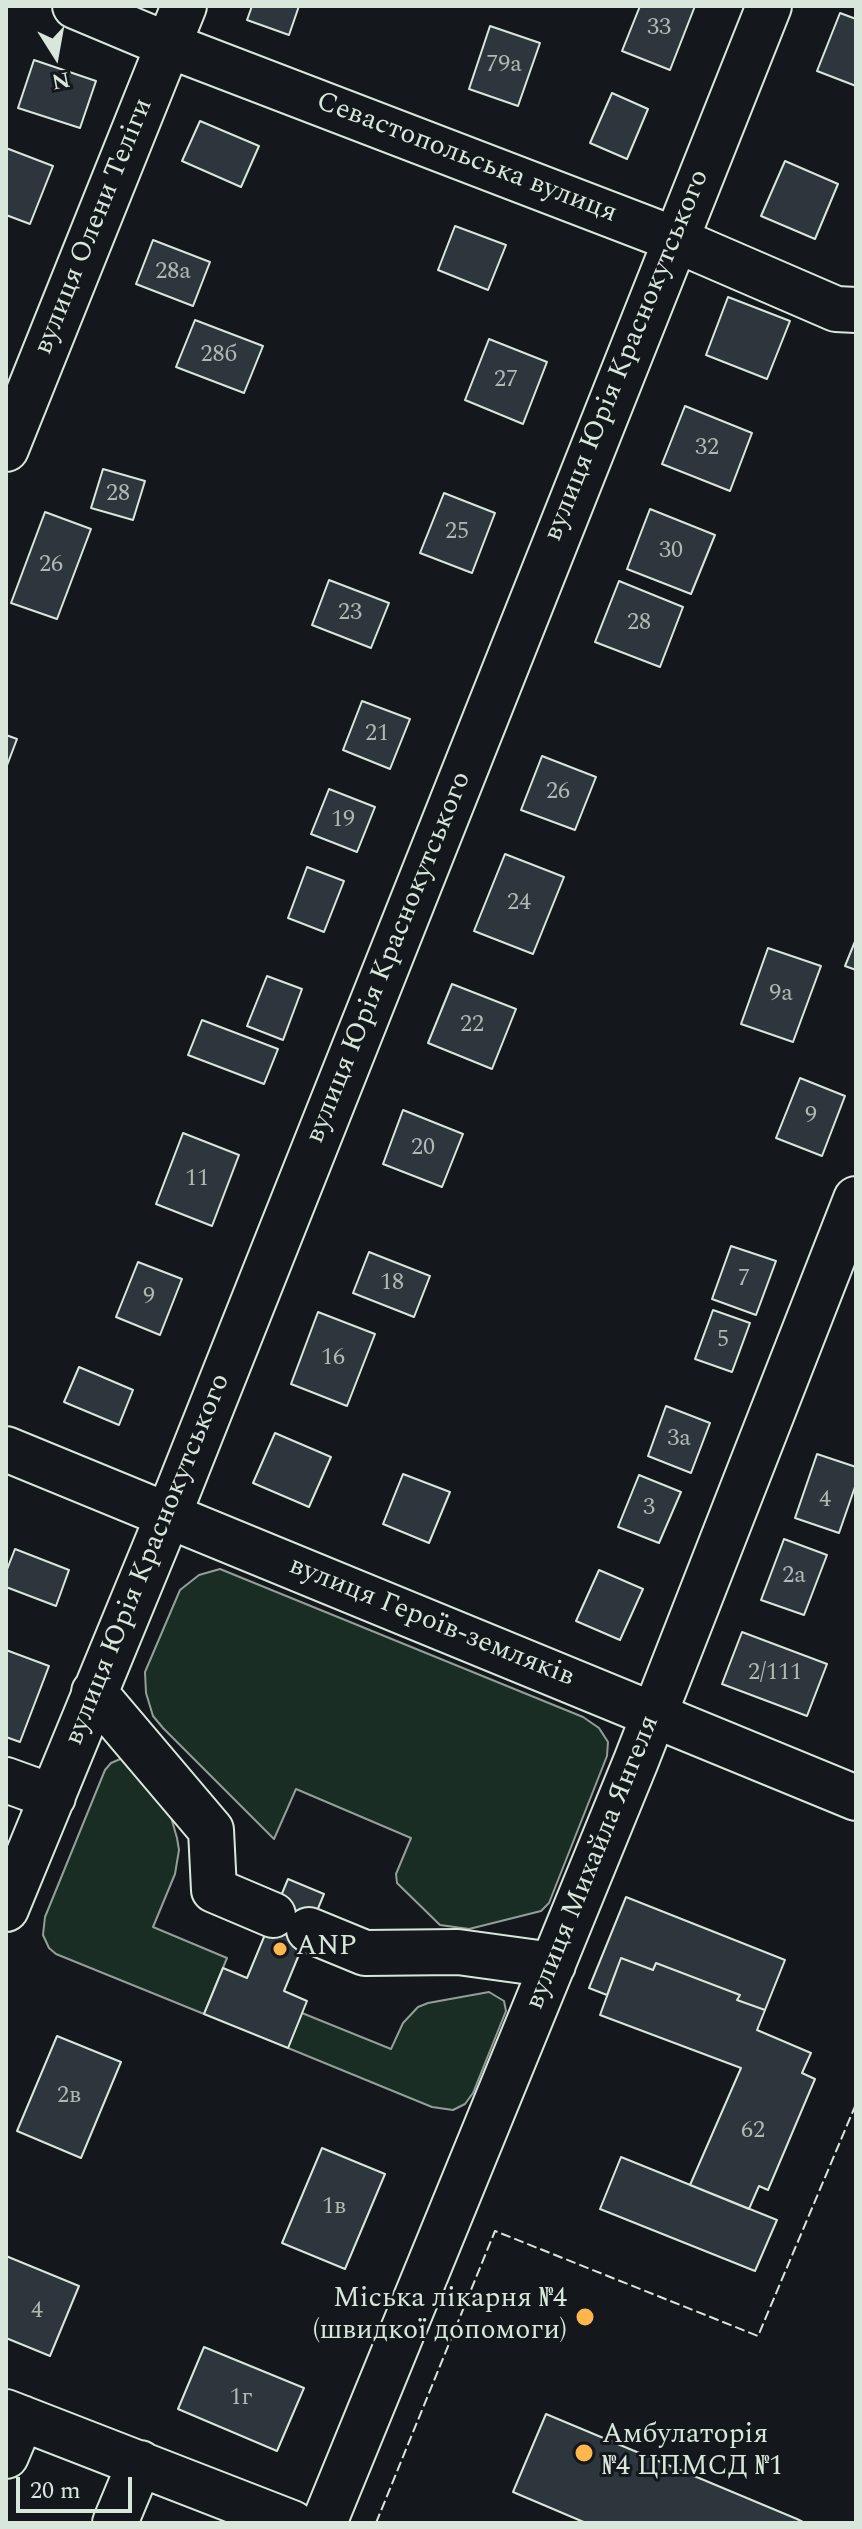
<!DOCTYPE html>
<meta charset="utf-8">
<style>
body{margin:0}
#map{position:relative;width:862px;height:2529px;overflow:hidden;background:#14181c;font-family:Spectral,serif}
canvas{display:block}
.frame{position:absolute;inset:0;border:8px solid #d8e6dc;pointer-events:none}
.north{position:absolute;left:16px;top:16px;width:80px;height:80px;-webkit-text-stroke:6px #14181c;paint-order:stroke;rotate:169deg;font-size:22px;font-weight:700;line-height:32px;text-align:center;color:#d8e6dc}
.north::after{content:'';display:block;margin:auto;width:28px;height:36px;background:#d8e6dc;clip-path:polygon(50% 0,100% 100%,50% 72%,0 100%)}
.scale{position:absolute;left:16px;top:2477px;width:116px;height:36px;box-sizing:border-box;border:4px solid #d8e6dc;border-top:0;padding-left:10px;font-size:24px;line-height:28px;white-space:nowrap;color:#d8e6dc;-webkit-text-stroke:6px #14181c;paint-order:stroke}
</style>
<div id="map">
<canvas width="862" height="2529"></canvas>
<div class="frame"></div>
<div class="north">N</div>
<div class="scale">20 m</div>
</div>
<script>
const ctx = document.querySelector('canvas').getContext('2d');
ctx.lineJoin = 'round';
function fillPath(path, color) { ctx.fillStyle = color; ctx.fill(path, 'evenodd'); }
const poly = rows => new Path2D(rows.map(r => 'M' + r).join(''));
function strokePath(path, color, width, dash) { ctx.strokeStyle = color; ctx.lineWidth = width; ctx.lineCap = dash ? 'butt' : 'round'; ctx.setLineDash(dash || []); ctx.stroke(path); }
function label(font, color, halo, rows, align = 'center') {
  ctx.font = font + ' Spectral,serif'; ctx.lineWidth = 6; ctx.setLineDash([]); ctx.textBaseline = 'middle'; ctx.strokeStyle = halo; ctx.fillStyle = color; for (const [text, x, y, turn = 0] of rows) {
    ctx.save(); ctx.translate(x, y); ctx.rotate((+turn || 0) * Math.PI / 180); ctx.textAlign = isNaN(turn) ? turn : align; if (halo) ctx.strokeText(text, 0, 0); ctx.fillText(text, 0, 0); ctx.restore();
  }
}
const green = poly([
 [220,1569,583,1717,599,1728,608,1742,607,1756,549,1903,541,1911,469,1929,440,1925,397,1883,396,1874,411,1838,296,1789,274,1839,163,1728,153,1716,146,1693,145,1672,180,1590,199,1575,220,1569],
 [125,1757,137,1763,171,1817,177,1838,179,1850,175,1874,153,1927,227,1958,204,2014,56,1954,49,1948,43,1935,45,1917,105,1770,111,1763,125,1757],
 [489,1992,504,2001,506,2011,473,2093,465,2104,453,2110,432,2107,288,2048,302,2013,391,2049,403,2023,418,2007,428,2003,489,1992]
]);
fillPath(green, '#1a2d24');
strokePath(green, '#939e99', 2);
const building = poly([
 [252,6,299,6,289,35,247,20,252,6],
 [640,6,695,6,670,70,622,51,640,6],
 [840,13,856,19,856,86,817,71,840,13],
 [490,26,540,43,518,106,469,89,490,26],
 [34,60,96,81,80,128,18,108,34,60],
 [612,93,648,109,627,159,590,143,612,93],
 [200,121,259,146,241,187,182,161,200,121],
 [6,148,53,166,30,224,6,215,6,148],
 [785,161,838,184,815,239,761,216,785,161],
 [455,226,506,245,488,290,438,270,455,226],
 [153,240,210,262,193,306,136,284,153,240],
 [728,297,790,321,767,379,706,355,728,297],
 [195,320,263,346,244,393,176,367,195,320],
 [489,339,547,362,523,424,465,400,489,339],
 [685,406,752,433,730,491,662,464,685,406],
 [103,469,145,481,133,520,91,508,103,469],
 [444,493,495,513,472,573,420,553,444,493],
 [650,509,715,535,691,594,627,569,650,509],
 [45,512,91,529,57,619,11,603,45,512],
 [329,580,389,603,371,648,312,625,329,580],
 [619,581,683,607,660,667,595,642,619,581],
 [362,701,410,719,390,769,343,750,362,701],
 [6,735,17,739,6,768,6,735],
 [542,756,596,777,575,830,521,810,542,756],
 [329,789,375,807,357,852,311,834,329,789],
 [505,854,564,877,533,954,474,931,505,854],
 [307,867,344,881,324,932,288,918,307,867],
 [856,939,856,970,845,966,856,939],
 [768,948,821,966,793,1042,741,1024,768,948],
 [267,976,302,989,283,1040,247,1026,267,976],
 [452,984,516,1009,492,1069,428,1043,452,984],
 [202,1020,278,1049,264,1084,188,1055,202,1020],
 [800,1078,845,1096,822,1156,776,1138,800,1078],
 [403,1110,463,1134,442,1187,383,1164,403,1110],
 [183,1133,239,1155,212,1226,156,1204,183,1133],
 [731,1246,776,1261,756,1315,712,1299,731,1246],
 [369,1252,430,1276,414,1317,353,1293,369,1252],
 [138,1262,182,1279,160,1335,116,1317,138,1262],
 [713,1310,750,1323,732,1372,695,1359,713,1310],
 [318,1312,375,1334,347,1406,291,1384,318,1312],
 [79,1367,133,1390,119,1425,64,1402,79,1367],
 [666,1406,710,1423,691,1473,648,1456,666,1406],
 [275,1433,331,1457,309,1507,253,1483,275,1433],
 [817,1454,856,1467,856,1484,839,1533,795,1518,817,1454],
 [403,1474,450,1492,429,1543,383,1524,403,1474],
 [639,1475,681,1492,659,1543,618,1527,639,1475],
 [784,1539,827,1555,804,1615,761,1600,784,1539],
 [15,1549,69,1570,56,1606,6,1587,6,1572,15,1549],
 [599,1570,643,1589,620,1640,576,1621,599,1570],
 [742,1632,827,1664,807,1716,722,1684,742,1632],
 [6,1650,49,1666,20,1742,6,1737,6,1650],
 [288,1879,324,1894,284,1991,307,2001,288,2048,204,2014,223,1968,247,1978,288,1879],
 [626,1897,785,1960,765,2010,737,2000,740,1995,656,1963,653,1970,621,1958,607,1995,589,1988,626,1897],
 [621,1958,653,1970,656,1963,740,1995,737,2000,765,2010,757,2030,811,2053,802,2073,815,2079,768,2190,759,2186,749,2209,690,2185,741,2068,600,2015,621,1958],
 [57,2036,121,2062,81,2158,17,2131,57,2036],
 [322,2148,385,2174,345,2269,282,2243,322,2148],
 [621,2157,777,2220,755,2271,600,2209,621,2157],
 [6,2256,79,2286,50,2356,6,2338,6,2256],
 [204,2347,304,2388,277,2451,178,2409,204,2347],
 [546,2414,797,2519,805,2523,586,2523,513,2492,546,2414]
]);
fillPath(building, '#2c363c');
strokePath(building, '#d8e6dc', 2);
const minor = poly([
 [75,6,168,45,674,239,836,309,856,310],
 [6,449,184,6],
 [94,1692,211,1830,214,1890,273,1915],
 [6,1780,53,1797],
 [6,1909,168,1516,769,6],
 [309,1930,365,1953,458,1952,553,1965],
 [6,2412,292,2523],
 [6,2456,22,2418],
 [115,2523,140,2463],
 [324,2523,636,1761,856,1199]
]);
const major = poly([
 [6,1449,856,1798]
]);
strokePath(minor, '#d8e6dc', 48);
strokePath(major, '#d8e6dc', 48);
strokePath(minor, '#14181c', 44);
strokePath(major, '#14181c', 44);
strokePath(poly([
 [376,2523,495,2231,758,2336,856,2104]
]), '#d8e6dc', 2, [10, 4]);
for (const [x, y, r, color] of [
 [280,1949,8,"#ffb74d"],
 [585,2317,10,"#ffb74d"],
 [584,2453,10,"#ffb74d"]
]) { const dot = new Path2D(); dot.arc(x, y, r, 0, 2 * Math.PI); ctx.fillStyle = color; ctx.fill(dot); strokePath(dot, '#14181c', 3); }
label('24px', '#adbab4', null, [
 ["33",659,29],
 ["79а",504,66],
 ["28а",173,273],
 ["28б",219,356],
 ["27",506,381],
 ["32",707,449],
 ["28",118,495],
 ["25",457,533],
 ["30",671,552],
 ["26",51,566],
 ["23",350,614],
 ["28",639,624],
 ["21",377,735],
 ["26",558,793],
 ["19",343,821],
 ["24",519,904],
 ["9а",781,995],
 ["22",472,1026],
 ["9",811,1117],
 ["20",423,1149],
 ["11",197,1180],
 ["7",744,1280],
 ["18",392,1284],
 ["9",149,1298],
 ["5",723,1341],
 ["16",333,1359],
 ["3а",679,1440],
 ["4",825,1501],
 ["3",649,1509],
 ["2а",794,1577],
 ["2/111",775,1674],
 ["2в",69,2097],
 ["62",753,2132],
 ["1в",334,2208],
 ["4",37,2312],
 ["1г",241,2399]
]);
label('28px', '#d8e6dc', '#14181c', [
 ["Севастопольська вулиця",466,159,21],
 ["вулиця Олени Теліги",95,227,-68],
 ["вулиця Юрія Краснокутського",628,356,-68],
 ["вулиця Юрія Краснокутського",390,958,-68],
 ["вулиця Юрія Краснокутського",149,1560,-68],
 ["вулиця Героїв-земляків",431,1623,22],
 ["вулиця Михайла Янгеля",594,1863,-68]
]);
label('28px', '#d8e6dc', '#14181c', [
 ["ANP",296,1949],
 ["Міська лікарня №4",567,2301,"right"],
 ["(швидкої допомоги)",567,2333,"right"],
 ["Амбулаторія",602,2437],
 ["№4 ЦПМСД №1",602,2469]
], 'left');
</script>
